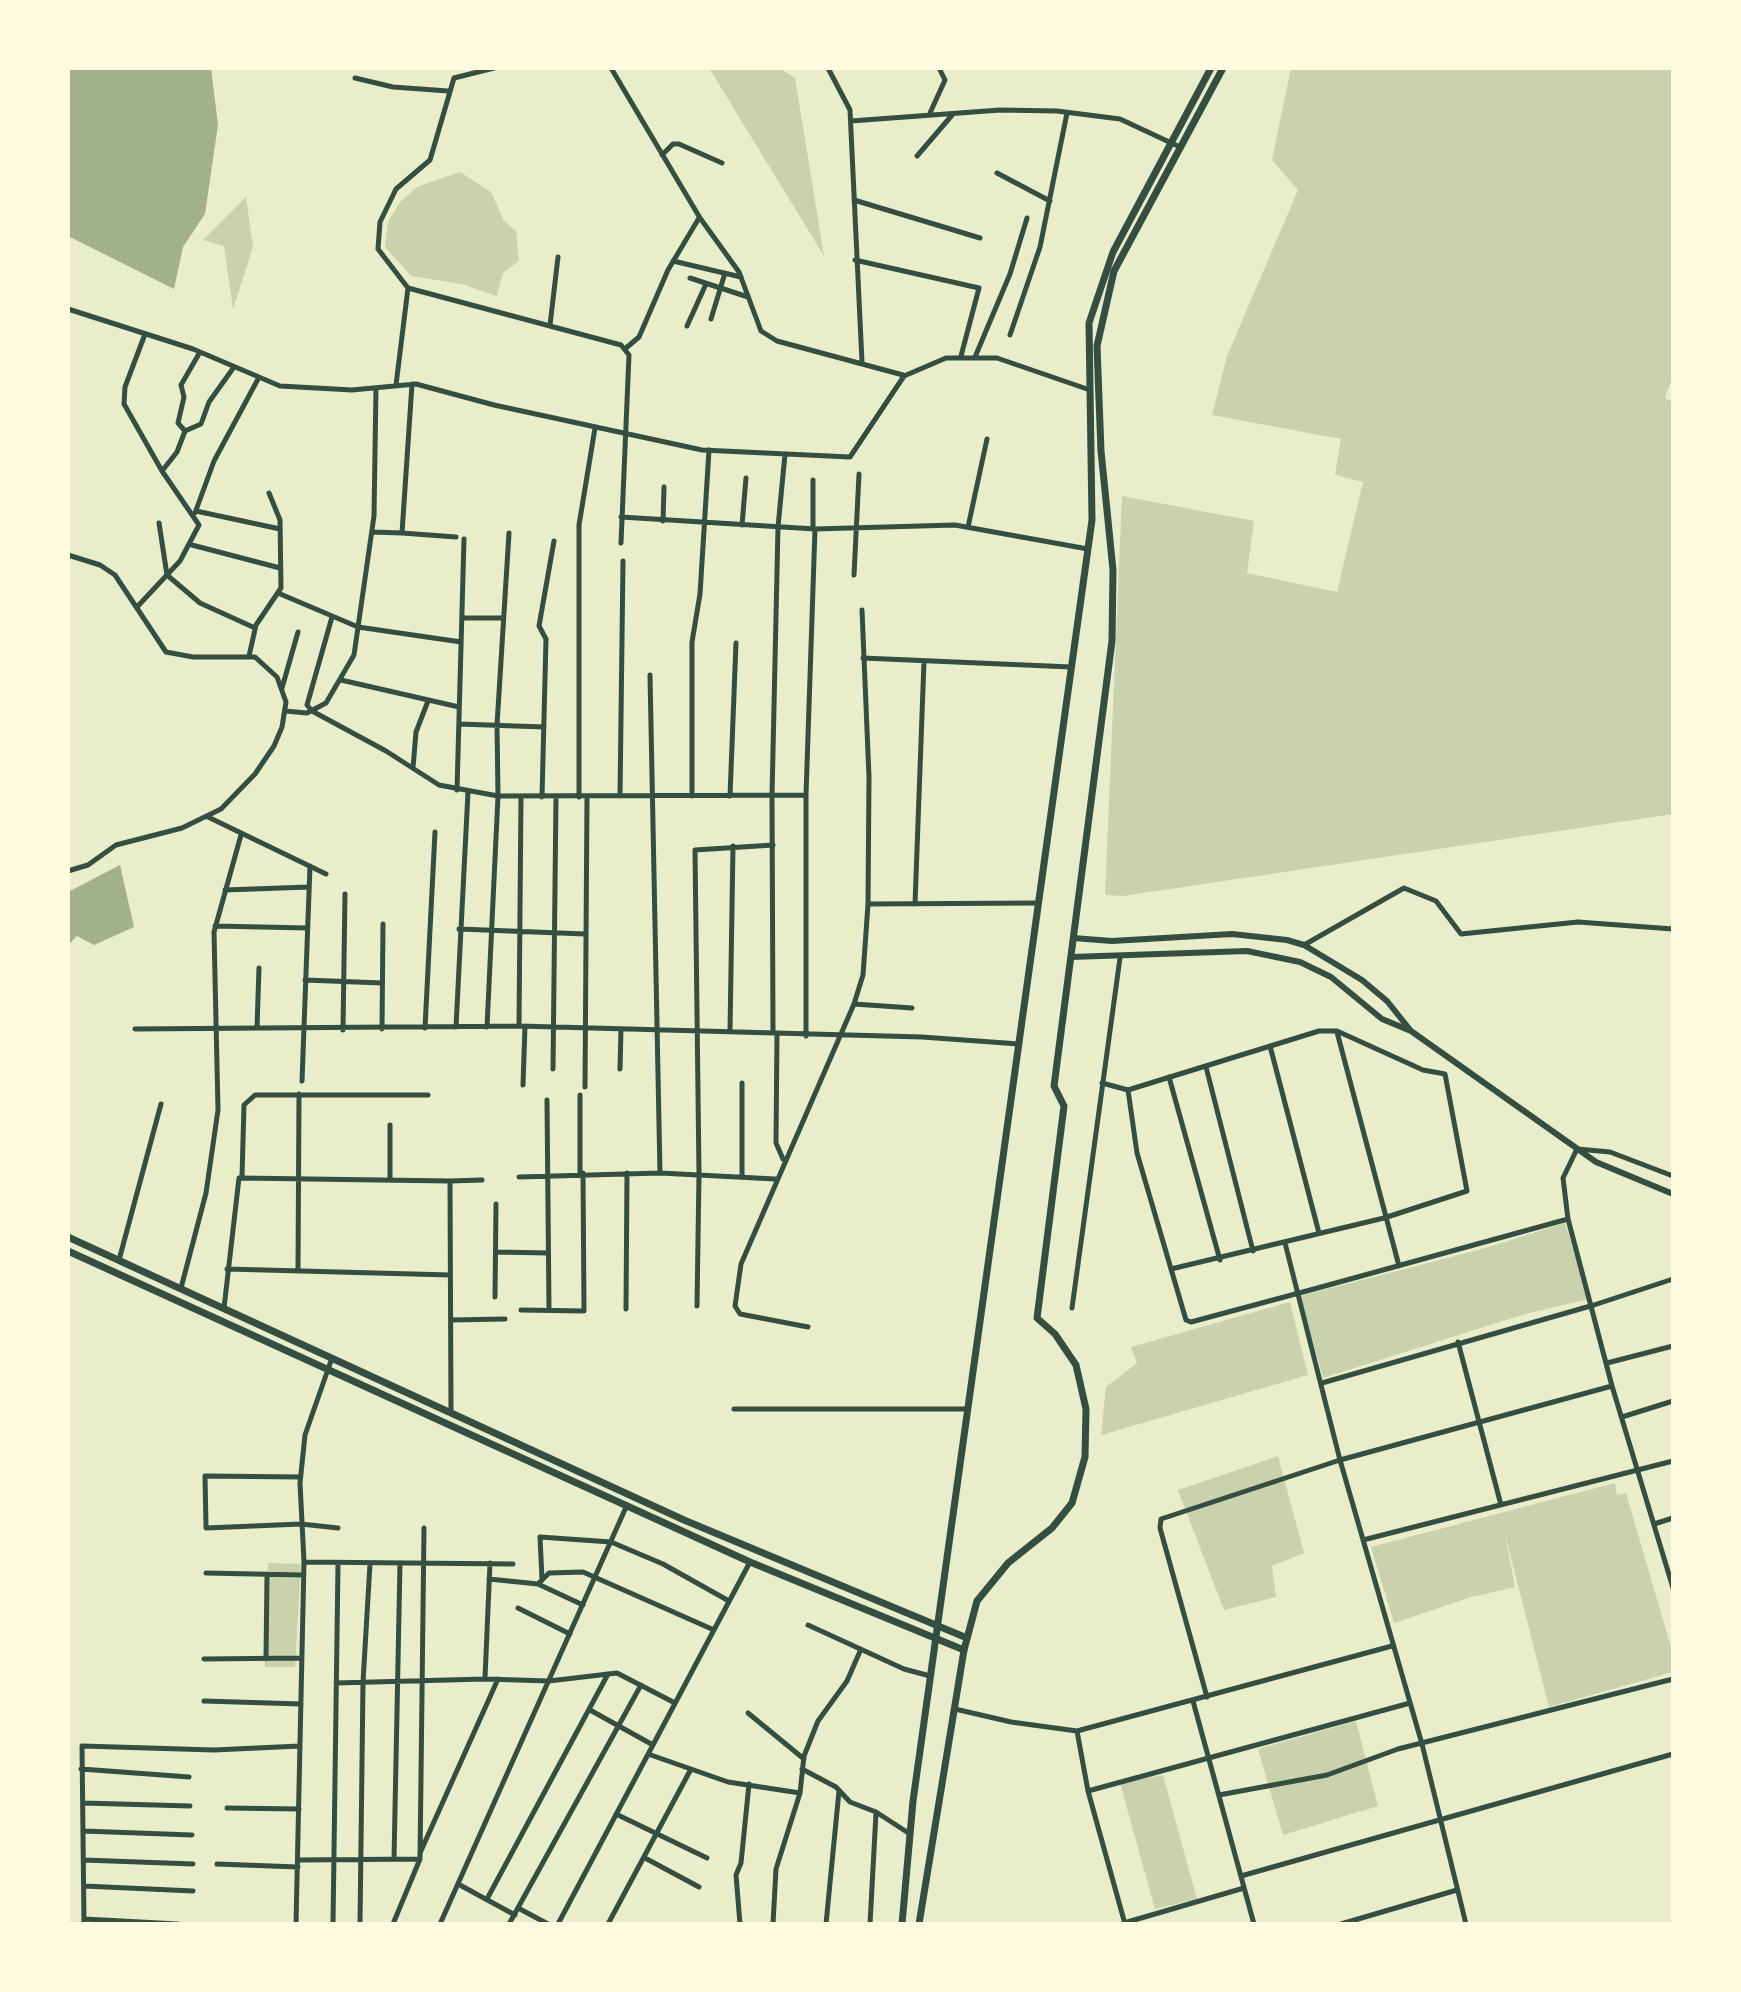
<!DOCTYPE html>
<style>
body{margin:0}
#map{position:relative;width:1741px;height:1992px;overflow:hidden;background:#e9edc9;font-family:"Roboto Condensed",sans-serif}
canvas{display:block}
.frame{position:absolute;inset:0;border:70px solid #fefae0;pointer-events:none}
</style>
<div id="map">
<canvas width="1741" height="1992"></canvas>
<div class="frame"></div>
</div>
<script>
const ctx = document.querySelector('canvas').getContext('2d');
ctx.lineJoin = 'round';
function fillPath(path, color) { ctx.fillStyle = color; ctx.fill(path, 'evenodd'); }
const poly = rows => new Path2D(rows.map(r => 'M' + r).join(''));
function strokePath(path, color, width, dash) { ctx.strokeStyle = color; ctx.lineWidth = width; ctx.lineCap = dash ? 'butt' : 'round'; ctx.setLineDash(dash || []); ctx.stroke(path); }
fillPath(poly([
 [709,68,779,68,795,78,824,256],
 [1291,68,1673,68,1673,376,1665,398,1673,402,1673,814,1123,896,1105,895,1122,496,1254,521,1247,573,1337,592,1363,482,1335,475,1341,439,1212,415,1227,356,1298,190,1272,160],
 [460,172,491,192,504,221,516,231,519,261,503,273,497,296,462,284,411,276,385,247,388,222,400,202,417,187],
 [246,197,253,247,233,309,224,246,203,240],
 [1565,1223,1589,1299,1525,1314,1323,1378,1300,1296,1482,1249],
 [1290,1302,1308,1375,1101,1435,1106,1387,1137,1363,1131,1347],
 [1278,1456,1304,1553,1272,1566,1276,1597,1224,1610,1178,1490],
 [1615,1483,1617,1495,1626,1493,1673,1654,1673,1672,1549,1707,1505,1534,1515,1587,1468,1598,1394,1623,1371,1547],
 [268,1563,301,1564,295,1667,265,1667],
 [1356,1721,1378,1806,1283,1835,1258,1749],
 [1163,1775,1197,1899,1155,1909,1120,1783]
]), '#cad2ad');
fillPath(poly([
 [68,68,211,68,218,125,205,214,183,247,174,289,68,236],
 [120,865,134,927,94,945,77,936,68,945,68,892]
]), '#a3b18a');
strokePath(poly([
 [611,68,700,218,739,272,761,331,777,341,903,375],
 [828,68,850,110,862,362],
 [355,78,393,87,448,91],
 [930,113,945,80,939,68],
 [851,121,1000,110,1057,111,1120,119,1180,147],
 [662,155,673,144,679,144,722,163],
 [917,156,953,114],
 [997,173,1050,201],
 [854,200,980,238],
 [855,260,979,288,961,356],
 [673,261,741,277],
 [690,278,748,297],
 [408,288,378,249,380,222,396,189,430,160,454,78,494,68],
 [68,309,193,349,280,386,352,390,416,384,494,405,702,450,850,457,904,376,946,358,997,358,1090,390],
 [711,319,725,273],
 [550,325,558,257],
 [687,326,706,284],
 [1010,335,1040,247,1067,113],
 [626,348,639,337,668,270,699,218],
 [975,357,1010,274,1027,218],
 [412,384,402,533,456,537],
 [396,385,408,288,621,345,629,355,621,543],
 [185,431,178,423,184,397,181,385,200,352],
 [162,471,177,452,185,431,201,424,209,402,234,367],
 [813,480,813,529],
 [196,511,280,529],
 [195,513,214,461,258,379],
 [621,517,815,529,955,525,1088,549],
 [663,521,664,487],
 [159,523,167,575,200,603,255,628],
 [742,525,746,478],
 [968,527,987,439],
 [373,532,402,533],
 [192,545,280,568],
 [68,555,100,565,115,575,166,652,193,657,255,657,277,677,286,702,282,727,274,746,255,774,221,809,182,828,116,845,88,865,68,871],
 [854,575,859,474],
 [278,593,358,627,461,642],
 [137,607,180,561,199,525,162,471,124,404,125,387,145,334],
 [332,617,307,705,312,711,386,751,439,785,498,796,806,795],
 [462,618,502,618],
 [249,656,256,625,281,588,280,520,269,493],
 [863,658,1071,667],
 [650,675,660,1173],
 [341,680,459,707],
 [282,688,298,632],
 [285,711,307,713,326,703,354,655,374,516,376,388],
 [459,724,544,727],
 [413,768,416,732,428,701],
 [457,790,464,539],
 [620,796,623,561],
 [692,796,692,642,700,594,709,450],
 [730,796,736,643],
 [542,797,546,639,539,626,554,541],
 [579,797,579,525,595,428],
 [208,817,326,874],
 [225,890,309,887],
 [868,904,1038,903],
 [915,904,924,661],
 [215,926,307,928],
 [459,929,585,934],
 [1304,945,1404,888,1436,901,1461,934,1578,922,1673,929],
 [305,980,382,983],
 [854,1004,912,1008],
 [519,1026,521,796],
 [456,1027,468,792],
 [487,1027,498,796,497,725,509,533],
 [257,1028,259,968],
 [425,1028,435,832],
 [135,1029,519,1026,922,1037,1019,1044],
 [382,1029,383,924],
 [343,1030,345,894],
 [730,1031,733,846],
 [1337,1032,1399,1266],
 [773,1033,772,796,778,527,785,454],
 [777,1033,776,1143,783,1159],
 [806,1036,806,795,815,529],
 [1270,1046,1319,1233],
 [1206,1067,1253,1251],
 [553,1069,556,797],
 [620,1069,621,1029],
 [1169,1077,1220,1260],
 [302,1081,310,866],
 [742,1083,742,1176],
 [1102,1083,1128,1090],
 [523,1085,525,1026],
 [585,1087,587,797],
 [547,1100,549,1309],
 [390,1125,390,1179],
 [580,1174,580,1095],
 [242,1177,244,1105,255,1095,428,1095],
 [519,1177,660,1173,775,1179],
 [450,1181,482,1180],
 [1568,1219,1563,1178,1577,1149,1610,1152,1673,1176],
 [1285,1243,1340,1460,1422,1744,1466,1924],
 [496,1252,548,1253],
 [119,1260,161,1104],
 [227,1269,450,1275],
 [1171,1269,1384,1218,1467,1191,1445,1074,1423,1070,1337,1031,1319,1031,1128,1090,1137,1153,1186,1320,1191,1322,1314,1289,1568,1219,1612,1386,1673,1588],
 [298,1271,299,1094],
 [181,1288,206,1193,218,1110,214,932,241,835],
 [495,1297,496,1204],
 [697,1306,699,1174,695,850,773,845],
 [224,1308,239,1178,450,1181,451,1411],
 [1072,1308,1120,958],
 [626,1309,627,1173],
 [521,1310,584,1311,583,1173],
 [451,1320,505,1319],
 [808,1327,740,1314,735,1306,741,1264,854,1004,863,975,868,904,869,777,862,610],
 [1458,1342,1501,1505],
 [1607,1363,1673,1346],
 [1322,1383,1594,1305,1673,1279],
 [734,1409,968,1409],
 [1622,1417,1673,1401],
 [300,1477,205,1476,206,1528,301,1524,338,1528],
 [1654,1524,1673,1518],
 [1363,1540,1673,1461],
 [304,1562,513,1564],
 [206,1573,303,1575],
 [489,1579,538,1584,583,1605],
 [542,1579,540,1537,611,1542,663,1564,729,1601],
 [538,1584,549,1573,583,1572,714,1630],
 [518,1608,570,1634],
 [808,1625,904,1669,930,1676],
 [204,1659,302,1658],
 [266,1659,267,1574],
 [485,1678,490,1563],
 [336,1683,485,1679,549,1681,617,1673,675,1703],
 [1207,1697,1160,1528,1161,1519,1340,1460,1612,1386],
 [204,1701,301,1704],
 [1193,1701,1254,1924],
 [955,1709,1011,1722,1077,1731,1392,1646],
 [590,1710,653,1745],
 [748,1713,804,1759],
 [1077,1731,1088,1791,1125,1924],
 [648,1754,728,1782,800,1793],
 [81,1769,189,1777],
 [802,1769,836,1787,850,1802,876,1812,910,1834],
 [1088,1791,1410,1703],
 [1219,1795,1327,1775,1398,1749,1673,1679],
 [83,1803,190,1806],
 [227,1808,299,1809],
 [616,1814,707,1858],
 [83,1831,192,1835],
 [420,1853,498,1679],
 [645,1858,699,1887],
 [394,1859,400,1564],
 [84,1860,193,1864],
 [298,1860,420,1859],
 [217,1864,298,1867],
 [1241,1876,1673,1754],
 [458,1884,515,1915],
 [84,1886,193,1891],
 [487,1899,608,1674],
 [518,1908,548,1924],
 [84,1919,178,1924],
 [1124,1923,1244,1888],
 [84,1924,82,1746,214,1750,300,1746],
 [296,1924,304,1562,300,1483,305,1435,332,1358],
 [333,1924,338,1564],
 [360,1924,363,1682,370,1564],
 [393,1924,420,1859,424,1528],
 [440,1924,627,1505],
 [509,1924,641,1685],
 [558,1924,750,1562],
 [608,1924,691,1769],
 [740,1924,736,1875,741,1863,749,1784],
 [773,1924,776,1869,800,1793,804,1756,818,1721,847,1681,861,1649],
 [826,1924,839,1791],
 [870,1924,876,1813],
 [1341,1924,1457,1890]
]), '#344e41', 5);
strokePath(poly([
 [1073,938,1112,941,1232,934,1287,940,1304,945,1362,980,1387,1001,1411,1031],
 [1071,957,1247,951,1300,962,1331,977,1382,1019,1411,1031,1596,1162,1673,1194]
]), '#344e41', 6);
strokePath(poly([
 [68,1237,684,1520,967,1638],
 [68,1251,750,1562,964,1650]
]), '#344e41', 7);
strokePath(poly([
 [902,1924,913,1801,1092,520,1089,323,1113,252,1211,68],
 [919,1924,964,1650,977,1601,1008,1563,1052,1528,1072,1503,1085,1457,1086,1409,1076,1365,1055,1334,1037,1318,1064,1106,1054,1086,1112,641,1113,570,1101,451,1097,346,1114,271,1223,68]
]), '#344e41', 7);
</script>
